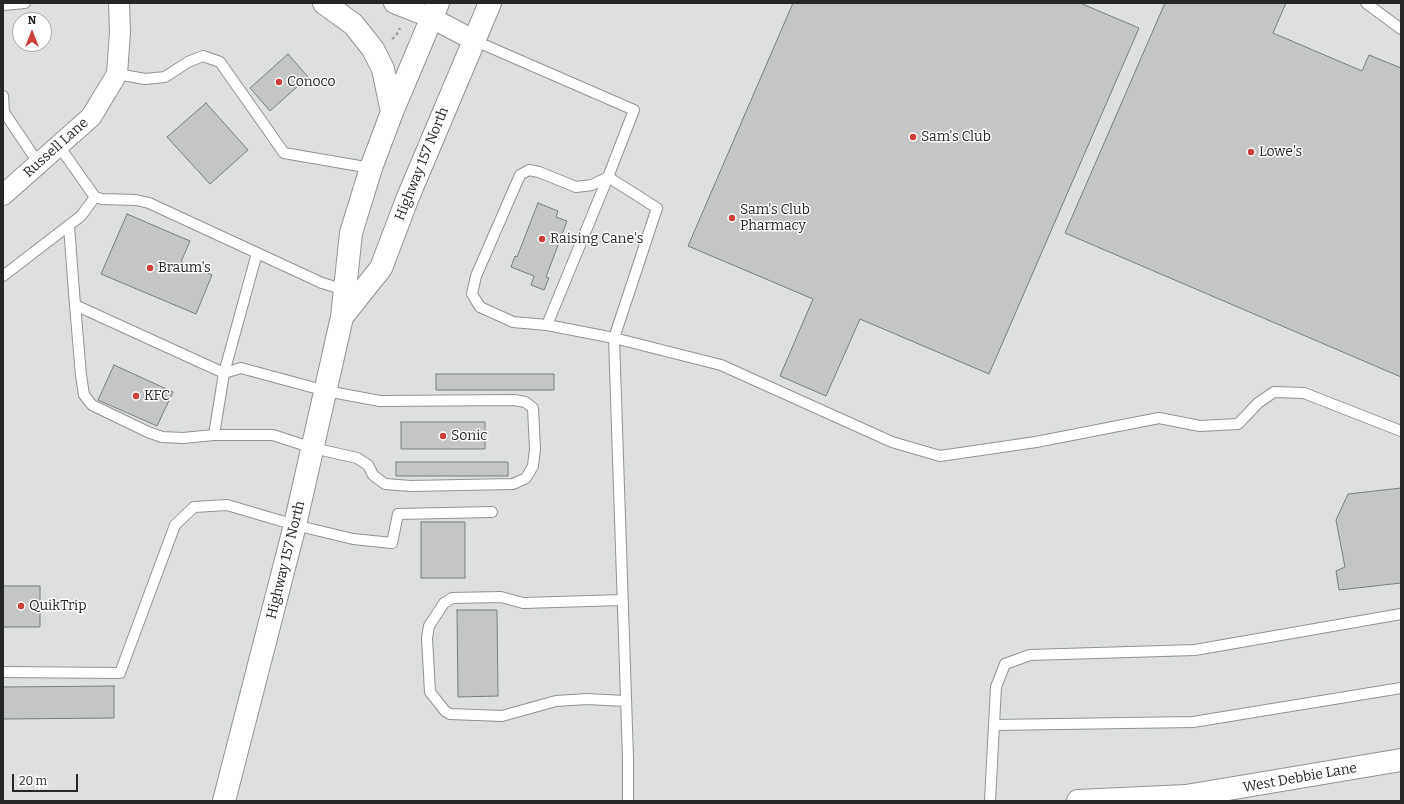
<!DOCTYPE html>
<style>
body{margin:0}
#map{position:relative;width:1404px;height:804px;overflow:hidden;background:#dde0df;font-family:Bitter,serif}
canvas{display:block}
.frame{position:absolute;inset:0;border:4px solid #252626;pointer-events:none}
.north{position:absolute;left:12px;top:12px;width:40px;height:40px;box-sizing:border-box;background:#fff;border:1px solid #a8a8a8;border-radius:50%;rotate:0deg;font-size:11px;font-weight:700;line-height:16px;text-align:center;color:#252626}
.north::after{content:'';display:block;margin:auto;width:14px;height:18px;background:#cd3f3b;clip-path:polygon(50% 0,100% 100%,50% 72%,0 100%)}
.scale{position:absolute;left:12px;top:774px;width:66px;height:18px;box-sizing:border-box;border:2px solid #252626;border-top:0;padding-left:5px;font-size:12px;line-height:14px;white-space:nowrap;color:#252626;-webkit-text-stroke:3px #fff;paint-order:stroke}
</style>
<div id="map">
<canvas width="1404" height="804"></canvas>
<div class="frame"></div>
<div class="north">N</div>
<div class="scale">20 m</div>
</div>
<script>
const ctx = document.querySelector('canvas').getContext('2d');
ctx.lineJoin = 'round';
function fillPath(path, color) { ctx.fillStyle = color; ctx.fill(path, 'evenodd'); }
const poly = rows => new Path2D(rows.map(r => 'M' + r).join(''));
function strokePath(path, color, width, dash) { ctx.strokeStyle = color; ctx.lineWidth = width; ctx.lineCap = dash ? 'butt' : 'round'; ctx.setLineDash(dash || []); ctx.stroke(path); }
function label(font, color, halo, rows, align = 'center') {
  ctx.font = font + ' Bitter,serif'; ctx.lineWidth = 3; ctx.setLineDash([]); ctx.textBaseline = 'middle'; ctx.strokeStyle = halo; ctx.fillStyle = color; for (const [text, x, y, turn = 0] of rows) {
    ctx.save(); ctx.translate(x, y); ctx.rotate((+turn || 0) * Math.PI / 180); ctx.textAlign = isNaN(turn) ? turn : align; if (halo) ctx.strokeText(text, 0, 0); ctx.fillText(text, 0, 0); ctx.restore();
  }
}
const building = poly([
 [793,3,1080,3,1139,28,989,374,860,319,826,396,780,376,813,299,688,246,793,3],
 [1165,3,1286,3,1273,33,1362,71,1369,55,1401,68,1401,377,1065,233,1165,3],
 [288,54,308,77,270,111,250,88,288,54],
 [206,103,248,150,210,184,167,137,206,103],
 [538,203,558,211,556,217,567,221,546,277,549,278,544,290,531,285,534,276,511,267,515,256,517,257,538,203],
 [127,214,190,241,181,262,212,275,196,314,101,274,127,214],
 [114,365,173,392,157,426,98,400,114,365],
 [436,374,554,374,554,390,436,390,436,374],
 [401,422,485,422,485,449,401,449,401,422],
 [396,462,508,462,508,476,396,476,396,462],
 [1401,488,1401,583,1339,590,1336,571,1345,567,1336,520,1348,494,1401,488],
 [421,522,465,522,465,578,421,578,421,522],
 [3,586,40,586,40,627,3,627,3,586],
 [457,610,497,610,498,696,458,697,457,610],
 [114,686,114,718,3,719,3,687,114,686]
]);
fillPath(building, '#c3c6c5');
strokePath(building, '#7a7e7d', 1);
const service = poly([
 [1366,3,1401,29],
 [3,5,25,3],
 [473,40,634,110,608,177,657,208,614,338,628,758,628,801],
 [117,74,145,79,165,77,188,62,203,56,220,62,284,153,371,168],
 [3,96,4,112,39,164],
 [59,146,95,197,102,199,136,200,149,203,322,283,345,290],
 [529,170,539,172,576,187,592,185,608,177,547,325,513,322,480,307,472,294,476,276,520,175,529,170],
 [69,226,75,305,81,375,84,395,92,405,148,432,162,437,183,438,214,435,273,435,313,448,357,458,368,465,373,475,385,484,411,486,513,484,526,478,533,466,535,449,533,408,525,402,514,400,380,401,326,391,241,368,224,373,75,305],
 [3,276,81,216,95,197],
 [547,325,614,338,721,365,892,442,940,456,1036,442,1159,418,1200,426,1238,424,1258,403,1274,392,1304,393,1401,431],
 [214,435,224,373,257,253],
 [622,600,523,603,501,597,452,598,444,603,429,626,427,638,430,692,445,711,450,714,502,716,556,701,587,699,626,701],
 [3,672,120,673,175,525,194,507,227,505,295,525,353,539,392,543,398,514,492,512],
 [994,725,1193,722,1401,688],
 [990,801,996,687,1005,664,1030,655,1195,650,1401,614]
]);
const minor = poly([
 [394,3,432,18,473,40],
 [3,195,91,117,117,74,120,32,119,3]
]);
const secondary = poly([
 [1078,801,1186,796,1401,760]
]);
const primary = poly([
 [324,3,353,24,373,49,383,69,392,112],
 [342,317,381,268,408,197,490,3],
 [224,801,295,525,342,317,351,233,371,168,392,112,438,3]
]);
strokePath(service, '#919493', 12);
strokePath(minor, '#919493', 22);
strokePath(secondary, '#919493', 24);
strokePath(primary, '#919493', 24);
strokePath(poly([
 [392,39,396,36,400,28]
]), '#9ea09f', 2.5, [3, 3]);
strokePath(service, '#fff', 10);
strokePath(minor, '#fff', 20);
strokePath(secondary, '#fff', 22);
strokePath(primary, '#fff', 22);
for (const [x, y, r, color] of [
 [279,82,4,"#cd3f3b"],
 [913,137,4,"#cd3f3b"],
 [1251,152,4,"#cd3f3b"],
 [732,218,4,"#cd3f3b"],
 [542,239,4,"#cd3f3b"],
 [150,268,4,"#cd3f3b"],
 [136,396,4,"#cd3f3b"],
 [443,436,4,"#cd3f3b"],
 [21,606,4,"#cd3f3b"]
]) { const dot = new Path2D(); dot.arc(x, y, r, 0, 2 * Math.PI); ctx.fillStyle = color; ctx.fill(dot); strokePath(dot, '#fff', 1.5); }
label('14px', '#252626', '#fff', [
 ["Conoco",287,82],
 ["Sam's Club",921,137],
 ["Lowe's",1259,152],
 ["Sam's Club",740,210],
 ["Pharmacy",740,226],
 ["Raising Cane's",550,239],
 ["Braum's",158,268],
 ["KFC",144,396],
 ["Sonic",451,436],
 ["QuikTrip",29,606]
], 'left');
label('14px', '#252626', '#fff', [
 ["Russell Lane",56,148,-42],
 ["Highway 157 North",422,164,-68],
 ["Highway 157 North",286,560,-76],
 ["West Debbie Lane",1300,778,-10]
]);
</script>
